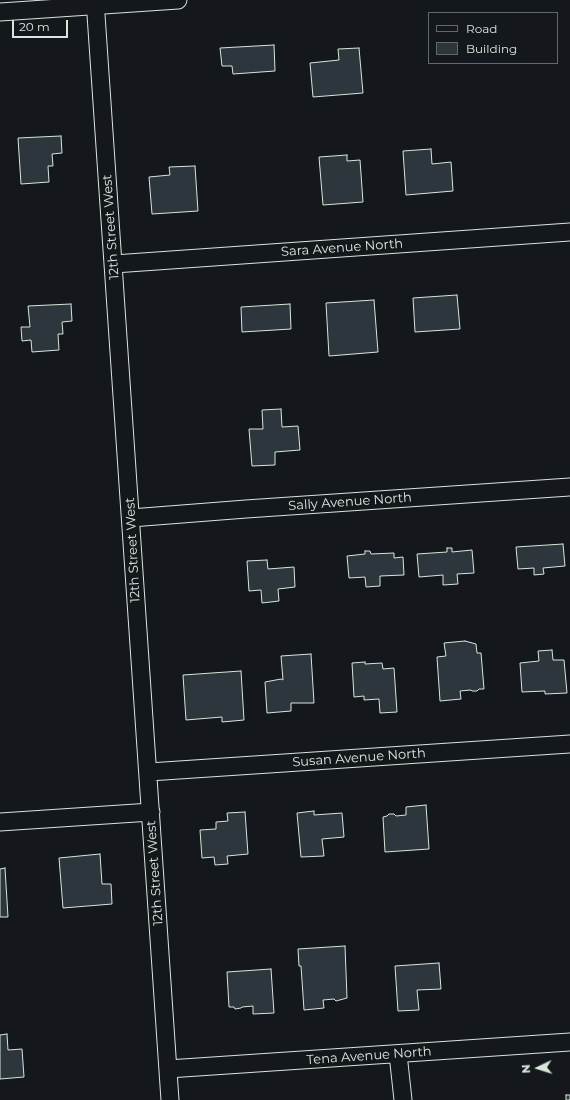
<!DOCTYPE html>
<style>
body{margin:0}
#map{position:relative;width:570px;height:1100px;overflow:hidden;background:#14181c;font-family:Montserrat,sans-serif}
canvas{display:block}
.legend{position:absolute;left:428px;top:12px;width:130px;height:52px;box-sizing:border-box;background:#14181c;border:1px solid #626a69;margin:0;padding:5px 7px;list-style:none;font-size:12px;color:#d8e6dc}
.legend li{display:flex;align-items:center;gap:8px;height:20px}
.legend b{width:20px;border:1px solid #626a69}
.north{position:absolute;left:518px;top:1048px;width:40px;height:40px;-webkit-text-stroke:3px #14181c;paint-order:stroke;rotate:266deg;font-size:11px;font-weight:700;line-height:16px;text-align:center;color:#d8e6dc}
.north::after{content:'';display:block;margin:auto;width:14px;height:18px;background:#d8e6dc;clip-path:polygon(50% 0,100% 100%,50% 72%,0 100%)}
.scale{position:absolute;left:12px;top:20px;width:56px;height:18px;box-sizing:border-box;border:2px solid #d8e6dc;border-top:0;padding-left:5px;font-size:12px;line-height:14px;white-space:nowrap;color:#d8e6dc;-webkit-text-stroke:3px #14181c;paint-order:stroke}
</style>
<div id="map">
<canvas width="570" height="1100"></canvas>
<ul class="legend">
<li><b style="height:5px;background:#14181c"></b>Road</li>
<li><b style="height:11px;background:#2c363c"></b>Building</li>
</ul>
<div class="north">N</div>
<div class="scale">20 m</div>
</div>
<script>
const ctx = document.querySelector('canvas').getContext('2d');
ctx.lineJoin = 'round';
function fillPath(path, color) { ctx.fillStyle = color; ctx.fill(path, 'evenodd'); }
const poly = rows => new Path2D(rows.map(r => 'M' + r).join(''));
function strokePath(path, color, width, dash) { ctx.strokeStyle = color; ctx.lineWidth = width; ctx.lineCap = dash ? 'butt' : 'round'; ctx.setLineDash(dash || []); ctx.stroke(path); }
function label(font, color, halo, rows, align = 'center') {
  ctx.font = font + ' Montserrat,sans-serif'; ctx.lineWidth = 3; ctx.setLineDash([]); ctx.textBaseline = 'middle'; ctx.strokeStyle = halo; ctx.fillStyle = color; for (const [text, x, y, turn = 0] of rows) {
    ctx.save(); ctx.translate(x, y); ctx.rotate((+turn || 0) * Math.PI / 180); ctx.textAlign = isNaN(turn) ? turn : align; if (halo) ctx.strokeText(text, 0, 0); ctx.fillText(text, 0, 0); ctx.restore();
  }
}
const building = poly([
 [274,45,275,71,233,74,232,66,222,66,220,48,274,45],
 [359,48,363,93,313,97,310,63,339,60,338,49,359,48],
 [61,136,62,153,52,154,53,166,48,166,49,182,21,184,18,138,61,136],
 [431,149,432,164,451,162,453,191,406,195,403,151,431,149],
 [347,155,347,161,360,160,363,202,323,205,319,157,347,155],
 [195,166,198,211,152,214,149,177,170,175,169,167,195,166],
 [457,295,460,329,415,332,413,298,457,295],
 [374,300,378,352,329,356,326,303,374,300],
 [71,304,72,321,62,322,63,334,58,334,59,350,32,352,31,340,22,341,21,327,30,327,28,306,71,304],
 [290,304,291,329,242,332,241,307,290,304],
 [281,409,282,427,298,426,300,450,275,452,275,465,252,466,249,429,263,429,262,410,281,409],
 [563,544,565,566,543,568,544,574,534,575,534,568,518,569,516,547,563,544],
 [447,548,452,548,452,552,472,550,474,573,457,574,458,584,443,585,443,575,419,577,417,554,447,552,447,548],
 [365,551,370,551,371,554,394,553,394,558,403,557,404,575,380,576,380,586,366,587,365,577,349,578,347,556,365,554,365,551],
 [267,560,268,569,294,567,295,587,278,589,279,601,262,603,261,590,249,591,247,561,267,560],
 [465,641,476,644,477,653,481,653,484,689,479,689,477,691,472,691,471,690,460,691,461,699,440,701,437,657,446,656,444,643,465,641],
 [552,650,553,660,564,660,567,693,545,694,545,691,522,692,520,663,539,661,538,651,552,650],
 [311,654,314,703,291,703,291,711,267,713,265,682,281,679,283,680,281,656,311,654],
 [365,662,365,664,382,663,383,669,394,668,397,712,380,713,379,699,364,700,364,696,354,697,352,663,365,662],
 [241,671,244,720,222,722,222,717,186,720,183,675,241,671],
 [426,805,429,849,385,852,383,817,387,816,389,814,394,814,396,816,406,815,406,807,426,805],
 [314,811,314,815,342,813,344,837,322,839,324,856,301,857,297,813,314,811],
 [245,812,248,854,227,856,228,864,215,865,214,857,202,858,200,830,216,829,216,822,228,821,227,813,245,812],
 [100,854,102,884,111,884,112,904,63,908,59,858,100,854],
 [5,868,8,917,0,917,0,869,5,868],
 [345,946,347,998,336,1001,334,999,323,1000,324,1008,304,1010,301,966,299,966,298,949,345,946],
 [439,963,441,989,417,990,419,1010,398,1011,395,966,439,963],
 [271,969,274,1013,253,1014,253,1006,242,1007,241,1008,235,1009,234,1007,229,1007,227,972,271,969],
 [7,1034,8,1050,22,1049,24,1077,0,1079,0,1035,7,1034],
 [566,1095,570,1095,570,1100,566,1100,566,1095]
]);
fillPath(building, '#2c363c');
strokePath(building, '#d8e6dc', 1);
const minor = poly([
 [95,0,170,1100],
 [0,12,178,0],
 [114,264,570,232],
 [131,518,246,509,570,487],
 [149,772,570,744],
 [0,822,151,812],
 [398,1054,403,1100],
 [168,1069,570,1042]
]);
strokePath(minor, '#d8e6dc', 19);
strokePath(minor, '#14181c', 17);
label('13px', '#d8e6dc', '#14181c', [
 ["12th Street West",111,227,-94],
 ["Sara Avenue North",342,248,-4],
 ["Sally Avenue North",350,502,-4],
 ["12th Street West",133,550,-93],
 ["Susan Avenue North",359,758,-4],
 ["12th Street West",155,873,-94],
 ["Tena Avenue North",369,1056,-4]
]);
</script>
